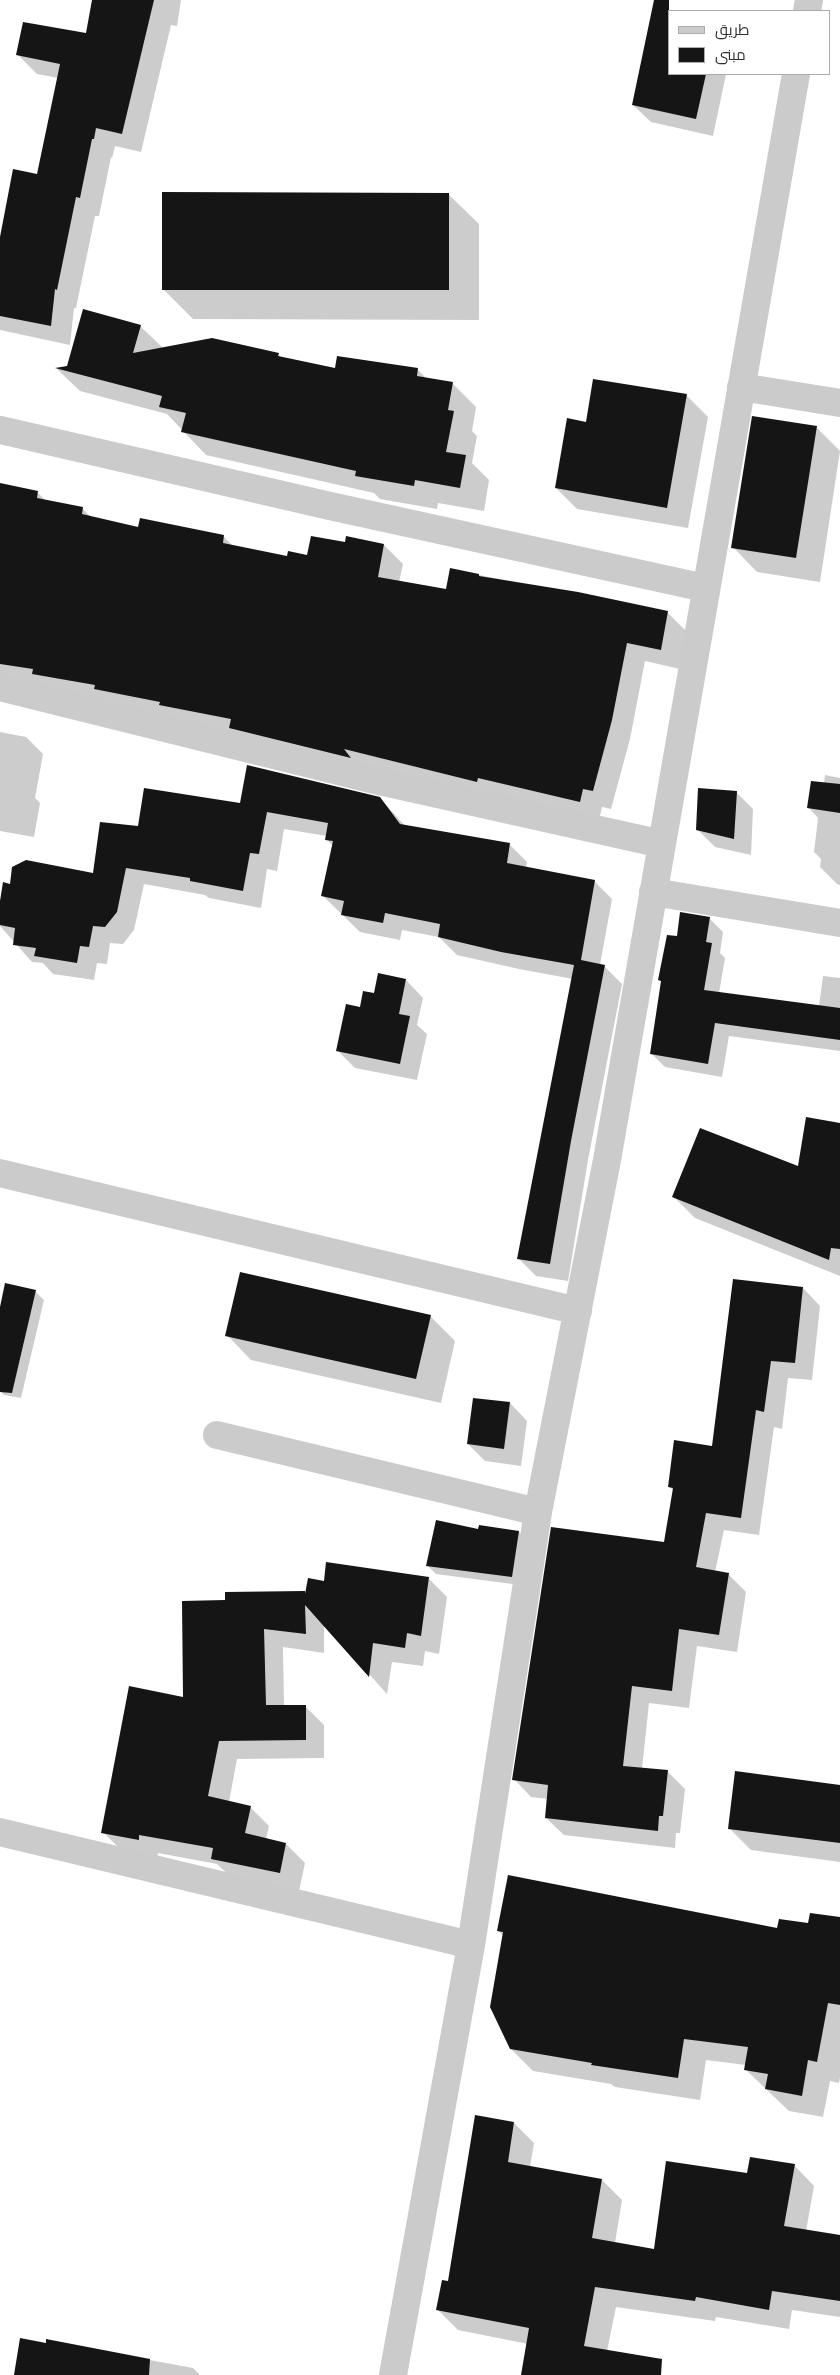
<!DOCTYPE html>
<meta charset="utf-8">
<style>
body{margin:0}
#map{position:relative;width:840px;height:2375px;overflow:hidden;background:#fff;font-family:"Work Sans",Cairo,sans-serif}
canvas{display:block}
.legend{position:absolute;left:668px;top:10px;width:162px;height:65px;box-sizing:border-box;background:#fff;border:1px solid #ababab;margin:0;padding:6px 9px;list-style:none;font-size:15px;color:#2e2e2e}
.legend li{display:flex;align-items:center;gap:10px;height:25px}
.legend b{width:25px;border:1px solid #ababab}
</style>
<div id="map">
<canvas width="840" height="2375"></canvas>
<ul class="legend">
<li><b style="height:6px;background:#cbcbcb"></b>طريق</li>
<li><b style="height:14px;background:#151515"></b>مبنى</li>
</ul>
</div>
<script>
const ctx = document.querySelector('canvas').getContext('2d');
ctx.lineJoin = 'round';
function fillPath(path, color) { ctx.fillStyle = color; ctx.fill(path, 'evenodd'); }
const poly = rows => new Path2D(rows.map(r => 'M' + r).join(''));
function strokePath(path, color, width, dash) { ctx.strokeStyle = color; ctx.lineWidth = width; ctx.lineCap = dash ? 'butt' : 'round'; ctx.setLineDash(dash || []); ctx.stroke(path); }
fillPath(poly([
 [93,0,181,0,177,26,171,25,141,152,115,146,112,158,111,157,99,216,95,216,76,308,74,308,70,345,0,330,0,244,38,175,58,78,37,74,18,55,87,34],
 [669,74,726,74,713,136,651,122,633,105],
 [448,194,479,224,479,320,193,319,163,289],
 [140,326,163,348,278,354,282,358,336,369,417,369,427,379,452,383,476,407,472,431,477,436,472,463,489,480,484,511,438,503,437,509,380,499,374,493,206,455,167,414,80,391,57,369,68,367],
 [686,395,708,417,688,528,577,509,556,488,588,423],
 [816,427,840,451,820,582,757,572,733,547],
 [0,484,38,493,46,501,83,509,92,518,139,528,223,536,233,546,288,558,308,556,346,544,384,545,403,564,399,582,447,590,479,575,667,612,686,631,680,669,645,661,630,739,611,809,602,807,599,820,0,680],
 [0,732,26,737,43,754,35,798,40,803,34,837,0,831],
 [825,775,840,778,840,885,837,884,820,867,821,859,814,852,818,818,809,808,824,784],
 [736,792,753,809,751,855,715,847,697,829],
 [380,798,405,826,509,844,527,862,526,868,594,881,612,899,600,965,604,966,622,984,588,1160,568,1281,536,1276,519,1259,573,979,519,969,457,955,439,937,402,930,400,940,360,932,323,896,333,846,326,839,327,836,284,829,277,871,267,869,261,908,209,898,205,895,144,884,134,930,123,944,110,943,107,964,97,963,94,980,53,974,43,963,32,962,0,926,0,908,11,885,94,875,139,828,241,804],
 [709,918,723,932,720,953,725,958,719,993,819,1006,823,976,840,978,840,1051,729,1036,722,1077,665,1067,651,1053,662,982,660,980,678,938],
 [378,975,406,980,423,998,417,1025,427,1034,417,1080,355,1068,337,1050,375,994],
 [840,1124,840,1276,695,1218,674,1197,799,1168],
 [803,1288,820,1306,812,1380,788,1378,782,1429,774,1427,759,1535,724,1530,715,1572,728,1574,746,1592,737,1652,697,1646,689,1708,649,1703,642,1769,667,1771,685,1789,680,1833,676,1833,675,1848,564,1835,546,1818,548,1799,531,1797,514,1779,666,1544,674,1491,669,1486,713,1447],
 [35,1291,44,1300,21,1398,4,1395,0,1391,0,1313],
 [430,1316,455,1341,441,1403,251,1360,227,1335],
 [510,1403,527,1421,521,1466,485,1461,468,1444],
 [480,1530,519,1532,527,1541,520,1585,436,1574,427,1565],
 [428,1578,447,1597,439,1654,425,1651,423,1666,392,1662,387,1694,324,1624,324,1653,283,1647,284,1706,305,1706,324,1725,324,1758,237,1759,229,1802,250,1807,269,1826,266,1839,286,1844,305,1863,299,1891,231,1877,217,1864,158,1853,157,1858,122,1851,103,1832,185,1698,226,1602,305,1592,307,1594,325,1582],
 [840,1787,840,1862,751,1850,729,1828],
 [840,1919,840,2077,839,2083,830,2081,823,2117,789,2111,745,2069,746,2065,706,2060,700,2100,615,2087,611,2084,533,2071,511,2049,504,1936,498,1931,778,1929],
 [514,2123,534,2143,530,2167,602,2180,622,2200,615,2243,655,2250,749,2174,794,2165,814,2186,806,2231,840,2236,840,2317,792,2310,789,2329,716,2317,715,2321,616,2307,607,2351,631,2375,522,2375,528,2344,458,2330,438,2310],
 [47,2341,193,2368,200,2375,15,2375,47,2344]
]), '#0003');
fillPath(poly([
 [92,0,154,0,122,134,96,128,94,139,92,139,80,198,76,197,57,290,55,289,51,326,0,316,0,237,13,169,37,174,60,64,16,55,23,22,86,33],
 [654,0,669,0,669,74,706,74,696,119,632,105],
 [162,192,449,193,449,290,162,290],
 [83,309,141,325,133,353,212,338,279,353,278,356,335,368,337,356,418,368,417,376,453,382,448,410,454,411,446,452,466,455,460,488,415,480,414,486,355,476,356,471,181,432,186,413,159,407,162,396,55,368,67,366],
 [593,379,687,394,667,508,555,488,567,418,586,422],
 [752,416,817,426,796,558,731,548],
 [0,483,38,491,37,498,83,507,82,514,138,527,140,518,224,535,223,543,287,556,288,551,307,555,311,536,345,542,346,536,384,544,378,577,446,589,450,568,479,574,479,576,578,592,668,611,661,650,627,643,612,720,593,791,583,789,580,802,478,778,477,782,344,749,351,758,229,728,231,719,159,705,160,702,94,689,95,685,32,674,33,669,0,664],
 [247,765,380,797,400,824,510,843,507,863,595,880,581,960,605,965,571,1141,550,1264,517,1259,574,965,501,952,438,937,440,924,385,913,383,923,341,915,344,901,321,896,333,841,325,840,328,823,267,812,259,854,250,853,243,891,190,881,190,878,126,868,117,912,105,927,93,926,89,947,80,946,77,963,34,956,36,948,13,945,15,928,0,925,0,901,3,882,10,884,12,867,26,860,93,873,100,822,138,826,144,788,240,803],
 [811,781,840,784,840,813,807,808],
 [698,788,737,791,734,839,696,830],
 [680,912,710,917,706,942,712,943,704,990,840,1008,840,1040,715,1023,708,1064,650,1054,661,981,658,980,667,935,677,936],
 [378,973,406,979,399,1014,410,1016,400,1064,336,1051,346,1004,360,1007,363,991,374,993],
 [806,1117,840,1123,840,1249,831,1248,829,1260,672,1197,700,1128,798,1166],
 [240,1272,431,1315,416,1379,225,1336],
 [733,1279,803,1287,795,1363,771,1361,764,1412,756,1410,741,1518,706,1513,696,1567,729,1573,719,1635,679,1629,672,1691,632,1686,623,1766,668,1770,663,1816,659,1816,658,1831,545,1818,548,1785,512,1780,551,1527,664,1542,673,1488,668,1487,674,1440,712,1446],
 [5,1283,36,1290,12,1393,0,1392,0,1307],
 [473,1398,510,1402,504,1449,467,1444],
 [436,1520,478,1529,479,1525,519,1531,512,1577,426,1566],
 [326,1562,429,1577,421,1636,407,1633,405,1648,373,1643,369,1677,305,1605,306,1634,264,1629,266,1705,306,1705,306,1740,219,1741,208,1796,251,1806,245,1833,286,1843,280,1873,211,1859,213,1848,139,1835,139,1840,101,1833,129,1686,183,1697,182,1601,225,1600,225,1592,305,1591,305,1594,308,1578,324,1581],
 [735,1771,840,1785,840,1843,728,1829],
 [508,1875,777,1928,779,1919,808,1923,810,1913,840,1917,840,2005,828,2003,817,2062,808,2060,802,2096,765,2089,768,2074,744,2070,748,2047,684,2039,678,2078,591,2065,592,2063,510,2049,490,2007,503,1932,497,1931],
 [475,2115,514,2122,508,2162,602,2179,592,2238,654,2249,666,2161,747,2173,750,2157,795,2164,784,2226,840,2235,840,2301,772,2291,769,2310,696,2297,695,2301,595,2287,584,2346,662,2359,661,2375,521,2375,529,2328,436,2310,442,2280,448,2281],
 [20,2338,46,2343,46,2339,150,2359,149,2375,14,2375]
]), '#151515');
strokePath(poly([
 [807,11,809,0],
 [741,387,840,403],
 [0,430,330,506,705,588],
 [0,687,366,778,662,844],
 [653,892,840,923],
 [0,1173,578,1311],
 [217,1435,538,1512],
 [0,1832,471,1945],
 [393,2375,471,1945,538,1512,607,1160,796,74]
]), '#cbcbcb', 28);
</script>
